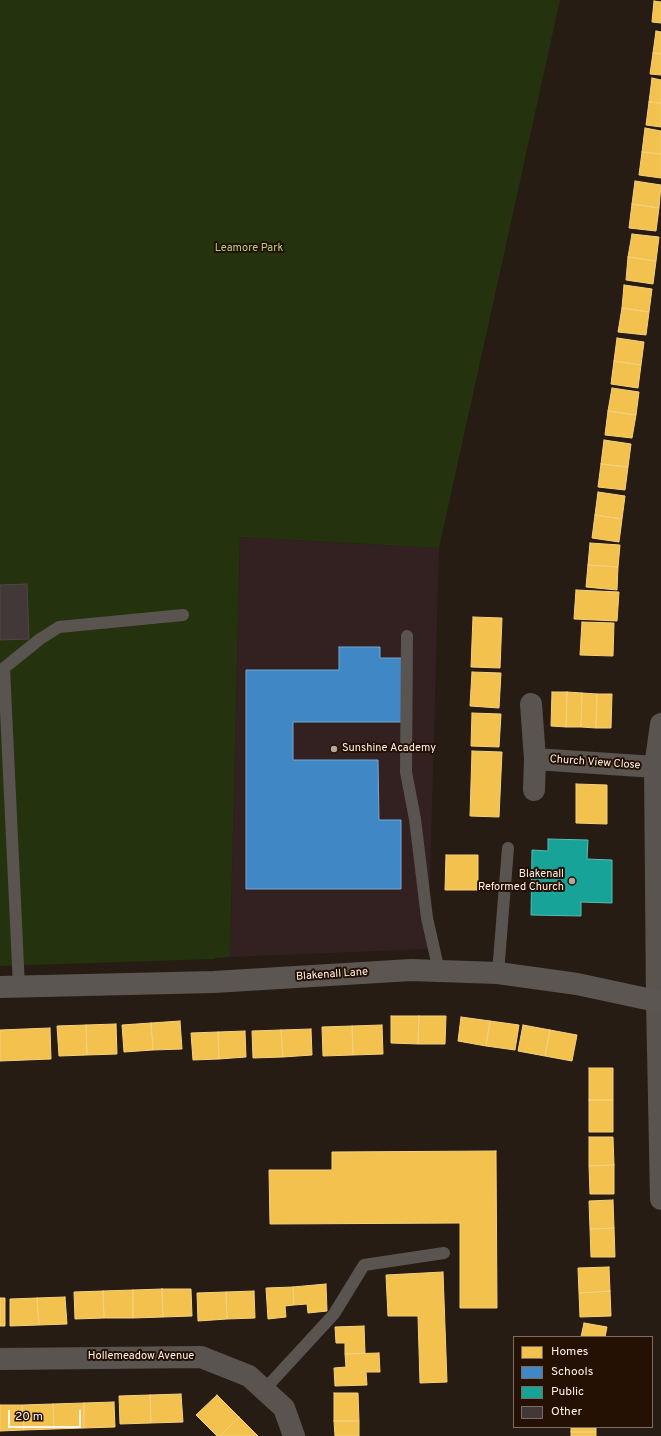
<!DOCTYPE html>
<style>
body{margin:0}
#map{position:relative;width:661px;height:1436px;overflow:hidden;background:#271c14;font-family:Overpass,sans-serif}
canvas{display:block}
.legend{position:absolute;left:513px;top:1336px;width:140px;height:92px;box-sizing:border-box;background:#251104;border:1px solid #7c6b60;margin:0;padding:5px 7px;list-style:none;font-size:12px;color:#fef2ea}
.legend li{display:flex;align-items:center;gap:8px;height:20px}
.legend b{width:20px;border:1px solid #7c6b60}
.scale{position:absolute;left:8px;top:1410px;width:73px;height:18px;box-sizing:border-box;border:2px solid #fef2ea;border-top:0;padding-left:5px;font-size:12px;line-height:14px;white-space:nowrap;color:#fef2ea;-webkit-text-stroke:3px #251104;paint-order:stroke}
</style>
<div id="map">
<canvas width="661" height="1436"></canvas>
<ul class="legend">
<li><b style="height:11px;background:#f2c14e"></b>Homes</li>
<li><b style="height:11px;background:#3f88c5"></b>Schools</li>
<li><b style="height:11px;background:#17a398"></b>Public</li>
<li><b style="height:11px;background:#423837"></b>Other</li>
</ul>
<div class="scale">20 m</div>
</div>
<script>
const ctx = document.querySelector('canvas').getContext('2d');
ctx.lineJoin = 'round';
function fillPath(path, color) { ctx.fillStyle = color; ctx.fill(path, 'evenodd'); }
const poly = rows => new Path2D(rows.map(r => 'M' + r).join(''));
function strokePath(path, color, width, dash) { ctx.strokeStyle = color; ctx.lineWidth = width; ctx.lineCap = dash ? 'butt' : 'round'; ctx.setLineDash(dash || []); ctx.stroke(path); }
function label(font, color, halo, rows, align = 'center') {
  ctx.font = font + ' Overpass,sans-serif'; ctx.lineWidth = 4; ctx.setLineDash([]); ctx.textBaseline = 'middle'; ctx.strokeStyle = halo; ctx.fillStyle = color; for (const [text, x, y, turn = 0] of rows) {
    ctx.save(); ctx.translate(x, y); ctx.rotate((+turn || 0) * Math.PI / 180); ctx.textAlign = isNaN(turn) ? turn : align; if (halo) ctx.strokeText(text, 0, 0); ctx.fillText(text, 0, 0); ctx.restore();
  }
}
fillPath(poly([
 [240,537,439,548,428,949,230,957]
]), '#332021');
fillPath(poly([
 [0,0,560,0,439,548,240,537,230,957,214,958,214,959,0,966]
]), '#24320e');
const homes = poly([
 [654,1,661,2,661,23,652,22,654,1],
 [656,31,661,32,661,54,653,53,656,31],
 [653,53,661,54,661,75,650,74,653,53],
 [652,78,661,80,661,103,649,102,652,78],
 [649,102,661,103,661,127,646,125,649,102],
 [645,128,661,131,661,154,642,152,645,128],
 [642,152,661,154,661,178,639,175,642,152],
 [635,181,661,185,659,208,632,204,635,181],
 [632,204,659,208,656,231,629,228,632,204],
 [632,234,659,237,656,261,628,257,632,234],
 [628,257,656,261,653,284,626,280,628,257],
 [624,285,652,289,649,312,622,308,624,285],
 [622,308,649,312,646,335,618,332,622,308],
 [617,338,644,342,641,365,614,361,617,338],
 [614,361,641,365,638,388,611,384,614,361],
 [612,388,639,392,636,415,608,411,612,388],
 [608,411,636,415,632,438,605,435,608,411],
 [604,440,631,444,628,467,601,464,604,440],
 [601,464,628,467,625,490,598,487,601,464],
 [598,492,625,496,622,519,595,515,598,492],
 [595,515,622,519,619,542,592,538,595,515],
 [590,543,620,545,618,567,588,565,590,543],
 [588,565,618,567,617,590,586,587,588,565],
 [576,590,619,592,617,621,574,619,576,590],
 [473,617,502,618,500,668,471,667,473,617],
 [582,622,614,623,613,656,580,655,582,622],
 [472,672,501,673,499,708,470,706,472,672],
 [552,692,567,692,566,727,551,726,552,692],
 [567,692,582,693,581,727,566,727,567,692],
 [582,693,597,694,596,728,581,727,582,693],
 [597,694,612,694,611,728,596,728,597,694],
 [472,713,501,714,499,747,471,746,472,713],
 [472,751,502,752,499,817,470,816,472,751],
 [576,784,607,785,607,824,576,823,576,784],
 [446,855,478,855,478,890,445,890,446,855],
 [391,1016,419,1016,418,1044,391,1043,391,1016],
 [419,1016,446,1016,445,1044,418,1044,419,1016],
 [461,1017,490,1021,486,1046,458,1041,461,1017],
 [180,1021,182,1049,153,1050,151,1023,180,1021],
 [490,1021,519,1025,515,1050,486,1046,490,1021],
 [151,1023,153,1050,124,1052,122,1025,151,1023],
 [116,1024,117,1054,87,1055,86,1025,116,1024],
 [86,1025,87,1055,59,1056,57,1026,86,1025],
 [382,1025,383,1054,353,1055,352,1026,382,1025],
 [523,1025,550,1030,545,1056,518,1051,523,1025],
 [352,1026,353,1055,323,1056,322,1027,352,1026],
 [50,1028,51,1059,0,1061,0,1030,50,1028],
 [311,1029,312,1055,283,1057,281,1030,311,1029],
 [281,1030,283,1057,253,1058,252,1031,281,1030],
 [550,1030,577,1035,572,1061,545,1056,550,1030],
 [245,1031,246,1057,219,1059,218,1032,245,1031],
 [218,1032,219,1059,193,1060,191,1033,218,1032],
 [589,1068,613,1068,613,1100,589,1100,589,1068],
 [589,1100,613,1100,613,1132,589,1132,589,1100],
 [589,1137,613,1137,614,1165,589,1166,589,1137],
 [496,1151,497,1308,460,1308,460,1223,270,1224,269,1170,332,1170,332,1152,496,1151],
 [614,1165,614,1194,590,1194,589,1166,614,1165],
 [613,1200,614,1228,590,1229,589,1201,613,1200],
 [614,1228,615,1257,591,1257,590,1229,614,1228],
 [609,1267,610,1291,579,1293,578,1268,609,1267],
 [443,1272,447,1382,420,1383,418,1316,388,1316,386,1275,443,1272],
 [326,1284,327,1311,308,1313,307,1304,294,1305,293,1287,326,1284],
 [293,1287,294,1305,285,1306,286,1317,268,1319,266,1288,293,1287],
 [162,1289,191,1289,192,1316,163,1317,162,1289],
 [162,1289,163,1317,133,1318,133,1290,162,1289],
 [133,1290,133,1318,104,1318,103,1291,133,1290],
 [103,1291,104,1318,75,1319,74,1292,103,1291],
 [254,1291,255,1318,227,1319,226,1292,254,1291],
 [610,1291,611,1316,580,1317,579,1293,610,1291],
 [226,1292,227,1319,198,1321,197,1293,226,1292],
 [65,1297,67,1324,39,1325,37,1298,65,1297],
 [0,1298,5,1298,5,1326,0,1326,0,1298],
 [37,1298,39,1325,10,1326,10,1299,37,1298],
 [584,1323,607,1327,605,1337,581,1337,584,1323],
 [364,1326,365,1353,345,1354,345,1343,336,1343,335,1327,364,1326],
 [379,1353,380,1372,366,1372,367,1385,335,1386,334,1368,346,1367,345,1354,379,1353],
 [334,1393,358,1393,359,1421,334,1421,334,1393],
 [181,1394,183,1422,151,1423,150,1395,181,1394],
 [150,1395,151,1423,120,1424,119,1396,150,1395],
 [217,1395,239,1417,220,1436,217,1436,196,1415,217,1395],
 [114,1402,115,1427,84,1428,84,1403,114,1402],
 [84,1403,84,1428,54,1429,53,1404,84,1403],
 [53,1404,54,1429,24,1430,22,1405,53,1404],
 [0,1405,22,1405,24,1430,0,1431,0,1405],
 [239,1417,258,1436,220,1436,239,1417],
 [334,1421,359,1421,359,1436,335,1436,334,1421],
 [571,1427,596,1427,596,1432,571,1432,571,1427],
 [571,1432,596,1432,596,1436,571,1436,571,1432]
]);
fillPath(homes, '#f2c14e');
strokePath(homes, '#f6d07d', 1);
const schools = poly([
 [339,647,380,647,380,658,404,658,404,722,293,722,293,760,378,760,379,820,401,820,401,889,246,889,246,670,339,670,339,647]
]);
fillPath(schools, '#3f88c5');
strokePath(schools, '#78a8d0', 1);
const public = poly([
 [548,839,588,840,587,859,612,860,612,903,581,902,581,916,531,915,532,850,548,851,548,839]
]);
fillPath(public, '#17a398');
strokePath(public, '#5cbbb1', 1);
const building = poly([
 [27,584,29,639,0,640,0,585,27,584]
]);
fillPath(building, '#423837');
strokePath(building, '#4e4544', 1);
strokePath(poly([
 [407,636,406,772,415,819,427,918,439,971],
 [498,973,508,848],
 [19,987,4,668,40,639,59,627,183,615],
 [264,1390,334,1314,364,1265,444,1253]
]), '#5a5451', 12);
strokePath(poly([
 [531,704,535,759,534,790],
 [661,724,655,767,657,1000,661,1199],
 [535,759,655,767],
 [0,1359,201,1357,249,1376,284,1408,294,1436]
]), '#5a5451', 22);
strokePath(poly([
 [0,987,214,982,411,970,498,973,577,984,661,1002]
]), '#5c5652', 22);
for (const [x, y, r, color] of [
 [334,749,4,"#b3a79f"],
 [572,881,4,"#b3a79f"]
]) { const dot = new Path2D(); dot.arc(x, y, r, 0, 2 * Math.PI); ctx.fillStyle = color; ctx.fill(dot); strokePath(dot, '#251104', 1.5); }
label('11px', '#acd284', '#251104', [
 ["Leamore Park",249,249]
]);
label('11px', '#fef2ea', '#251104', [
 ["Sunshine Academy",342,749],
 ["Blakenall",564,875,"right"],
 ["Reformed Church",564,888,"right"]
], 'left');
label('11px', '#fef2ea', '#251104', [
 ["Church View Close",595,763,4],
 ["Blakenall Lane",332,975,-4],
 ["Hollemeadow Avenue",141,1357]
]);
</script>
